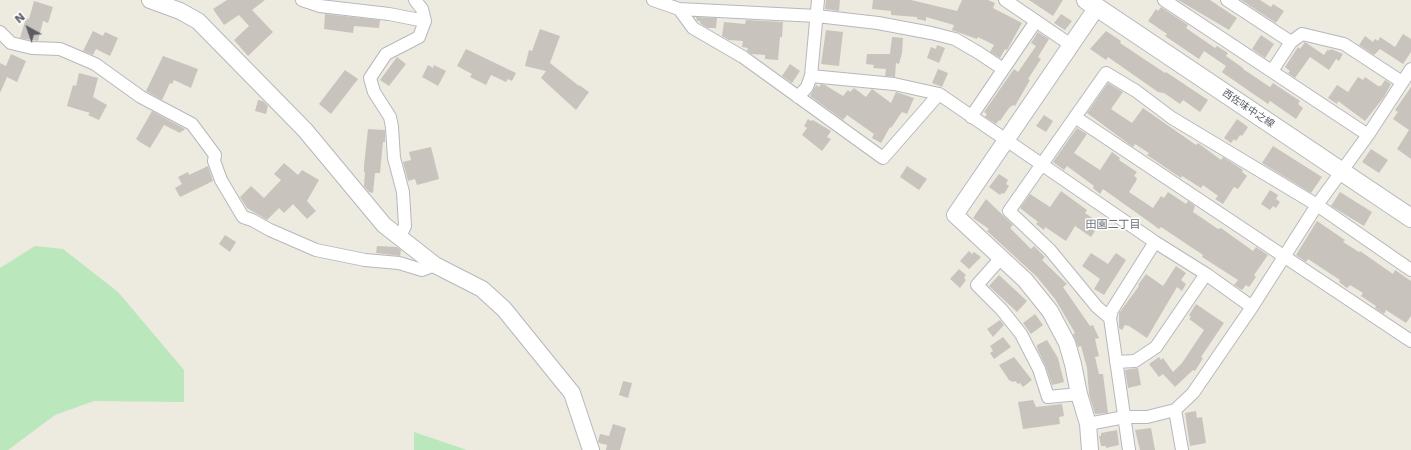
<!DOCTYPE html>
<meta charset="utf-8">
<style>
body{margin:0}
#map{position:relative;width:1411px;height:450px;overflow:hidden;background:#edeae0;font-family:"DejaVu Sans",sans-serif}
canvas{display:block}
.north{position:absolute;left:8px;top:8px;width:40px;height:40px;-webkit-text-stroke:3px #fff;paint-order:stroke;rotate:320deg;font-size:11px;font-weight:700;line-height:16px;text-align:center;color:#595d62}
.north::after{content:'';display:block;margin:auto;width:14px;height:18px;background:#595d62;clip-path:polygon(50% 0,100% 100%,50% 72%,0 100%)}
</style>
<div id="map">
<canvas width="1411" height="450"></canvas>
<div class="north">N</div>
</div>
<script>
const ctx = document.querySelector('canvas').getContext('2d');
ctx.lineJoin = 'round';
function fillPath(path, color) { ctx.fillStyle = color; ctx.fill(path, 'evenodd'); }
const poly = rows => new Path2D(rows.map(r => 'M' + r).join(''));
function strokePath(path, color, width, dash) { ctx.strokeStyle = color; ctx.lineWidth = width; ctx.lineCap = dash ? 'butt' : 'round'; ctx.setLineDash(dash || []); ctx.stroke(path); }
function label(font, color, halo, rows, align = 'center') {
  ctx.font = font + ' "DejaVu Sans","Noto Sans JP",sans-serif'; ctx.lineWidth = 3; ctx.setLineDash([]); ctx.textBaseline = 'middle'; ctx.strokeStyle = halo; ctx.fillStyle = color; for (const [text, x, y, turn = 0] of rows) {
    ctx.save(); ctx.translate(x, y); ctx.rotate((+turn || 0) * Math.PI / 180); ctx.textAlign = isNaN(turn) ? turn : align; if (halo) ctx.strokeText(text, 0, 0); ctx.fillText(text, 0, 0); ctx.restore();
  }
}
fillPath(poly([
 [35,246,63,249,118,292,184,370,184,402,94,401,55,415,8,450,0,450,0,268],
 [414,432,467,450,414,450]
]), '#bae7bb');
fillPath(poly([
 [227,0,265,0,252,10,273,32,248,56,234,40,249,26,239,15,224,25,213,9],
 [826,0,840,0,839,11,825,9],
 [873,0,911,0,957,11,962,0,988,0,995,3,993,8,1022,23,1007,50,1005,49,1000,58,990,52,994,45,978,37,977,39,952,30,954,25,926,17,926,21,917,19,917,17,891,15,891,11,872,9],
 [1029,0,1063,0,1053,16],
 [1178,0,1210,0,1237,18,1229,30],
 [1241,0,1260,0,1271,7,1273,4,1284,11,1276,23],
 [34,1,53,7,48,23,43,21,38,41,20,38,26,18,29,19],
 [1161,7,1188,25,1186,28,1215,48,1217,46,1228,53,1226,56,1243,68,1243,69,1270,87,1273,83,1300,101,1298,104,1303,108,1296,119,1270,101,1268,104,1223,73,1222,72,1226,66,1204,51,1199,59,1165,36,1167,34,1148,21,1156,9,1158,11],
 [325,14,380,20,379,28,354,26,353,33,324,29],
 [1061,14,1072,21,1065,30,1054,23],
 [696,17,717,18,716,28,707,28,700,23,700,21,697,21],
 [746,20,783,22,782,37,780,37,778,60,765,59,765,55,751,54,747,51,748,48,742,47,743,41,729,40,722,36,724,22,745,24],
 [540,29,560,36,550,63,579,86,579,85,589,92,576,110,541,78,546,71,525,66,529,50,532,51],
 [826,30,843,32,839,66,821,64],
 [93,31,103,36,105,32,118,38,110,56,96,49,93,55,83,51],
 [1106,31,1121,41,1120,43,1165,73,1166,72,1208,100,1200,112,1183,100,1180,104,1164,93,1158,92,1108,57,1106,60,1090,49],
 [1038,32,1049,39,1038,57,1041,59,1028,79,1030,80,1015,106,1013,105,1009,108,1000,121,999,120,996,124,985,117,987,114,984,112,1014,69,1018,72,1036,46,1031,43],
 [1403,34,1411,39,1411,52,1403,64,1380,49,1374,55,1359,45,1365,36,1373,42,1375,39,1378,41,1380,37,1395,47],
 [1261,35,1274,44,1265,58,1252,49],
 [892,37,903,38,902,53,899,64,896,63,895,77,885,76,886,69,873,68,874,65,866,64,867,54,890,54],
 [1305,42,1324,55,1328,49,1329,51,1331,49,1343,54,1339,61,1336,59,1329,70,1310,57,1295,78,1288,73,1290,71,1285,67,1298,47,1300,49],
 [937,45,945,48,939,63,927,58,931,47,936,49],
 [466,49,516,73,512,81,508,79,506,82,491,75,486,85,470,77,472,74,457,66],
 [11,54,26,61,17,82,7,77,0,93,0,63,6,66],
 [163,56,198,69,191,88,174,80,172,84,170,83,162,100,146,91],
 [397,57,406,64,389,86,380,80],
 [790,64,800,71,792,83,782,76],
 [428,65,433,68,434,65,446,71,438,86,422,77],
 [938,69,948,73,942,87,932,83],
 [345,70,358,79,331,114,319,104],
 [79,73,98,78,93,97,107,105,99,120,88,115,90,113,67,106,73,85,76,86],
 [1358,77,1363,80,1365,77,1378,86,1381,86,1385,80,1391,84,1384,97,1365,121,1338,101,1337,104,1328,98,1337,85,1348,92],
 [1108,83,1123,92,1111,109,1132,123,1143,108,1196,145,1198,143,1221,160,1223,157,1243,170,1242,172,1247,176,1238,189,1234,187,1223,204,1215,199,1218,196,1203,185,1201,188,1182,176,1181,178,1147,155,1149,153,1135,144,1133,147,1087,113],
 [821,84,825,85,843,96,848,90,850,92,854,88,866,97,872,89,891,103,896,92,914,98,907,114,902,112,891,128,890,127,881,143,872,138,874,134,847,115,843,120,810,96,816,85,819,87],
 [1411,87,1411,159,1397,149,1409,130,1393,119,1398,112,1395,110],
 [258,100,263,101,268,106,266,114,255,111],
 [152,111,185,129,183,131,182,131,180,133,164,125,150,148,140,142,136,139],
 [1044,115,1053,121,1046,132,1036,126],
 [808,119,811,121,813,120,831,131,827,137,831,139,822,151,802,135,807,128,804,126],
 [1237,119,1248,127,1242,136,1240,135,1236,141,1234,139,1231,143,1224,138],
 [1077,128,1087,134,1074,153,1100,170,1112,152,1120,158,1119,160,1137,172,1134,176,1137,178,1136,181,1129,192,1153,208,1161,196,1164,198,1168,192,1186,204,1188,201,1195,206,1193,212,1218,229,1221,228,1253,251,1256,247,1268,255,1254,275,1256,277,1249,287,1246,285,1242,290,1234,285,1238,280,1202,257,1203,255,1161,227,1159,229,1141,216,1103,189,1100,194,1093,188,1094,186,1067,166,1064,170,1053,162],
 [368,129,385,130,385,142,383,142,380,173,375,173,373,193,369,192,364,186,365,172,364,172,364,166],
 [1273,146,1322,177,1311,193,1262,163],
 [431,147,439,179,417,185,415,179,408,181,403,162,411,160,409,152],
 [1371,149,1388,160,1379,173,1362,162],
 [284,163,298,175,302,170,319,180,307,201,316,211,307,219,293,204,284,213,279,208,267,220,247,208,240,197,251,186,264,198,281,180,274,174],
 [208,166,213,181,180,197,175,188,182,184,178,177,188,172,189,175],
 [907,166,927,179,919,190,900,177],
 [999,174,1008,180,1006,184,1009,186,1004,194,1002,193,1000,195,989,187],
 [1270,190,1278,195,1276,199,1280,202,1276,208,1273,206,1270,210,1261,204],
 [1061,191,1087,210,1085,213,1098,222,1095,227,1097,228,1091,237,1075,226,1066,241,1045,227,1044,230,1036,224,1038,222,1020,208,1030,194,1050,207],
 [1340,192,1372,212,1364,226,1331,206],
 [986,199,1013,225,1010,228,1031,249,1034,246,1045,257,1042,260,1067,284,1063,287,1090,326,1093,325,1099,338,1095,339,1099,356,1095,357,1099,374,1103,374,1108,413,1095,414,1089,394,1087,368,1081,346,1078,347,1073,334,1075,333,1055,299,1037,277,987,231,989,229,973,218],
 [1317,221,1345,240,1343,242,1359,252,1360,251,1393,274,1395,270,1411,281,1411,316,1406,323,1386,310,1384,314,1375,308,1376,306,1361,296,1363,293,1350,285,1347,288,1339,282,1340,280,1308,259,1306,262,1296,255],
 [225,235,236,242,230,252,219,244],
 [377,246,397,247,401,250,400,256,376,253],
 [969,251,972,254,974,252,981,257,969,269,960,261],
 [1091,253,1108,264,1116,253,1126,260,1104,295,1094,289,1100,279,1082,266],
 [1176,266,1186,273,1181,280,1186,284,1182,291,1177,287,1147,338,1129,326,1125,325,1122,330,1119,328,1119,313,1139,286,1138,285,1146,274,1163,286],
 [959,269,966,275,964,278,966,280,960,288,950,279],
 [999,275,1027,301,1017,312,989,286],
 [1196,304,1224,323,1201,357,1203,358,1195,371,1193,370,1175,387,1163,374,1159,377,1149,364,1159,357,1161,360,1163,358,1173,372,1182,363,1204,330,1189,319,1191,317,1189,315],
 [1035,314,1043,325,1031,334,1023,323],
 [1000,320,1004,325,993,337,987,329],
 [1003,337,1011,347,994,359,990,353,993,351,990,346],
 [1047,340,1058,358,1064,382,1052,385,1046,367,1037,348,1037,345],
 [1014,357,1032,380,1023,387,1020,383,1018,384,1015,381,1013,382,1009,380,999,365],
 [1138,368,1141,385,1128,388,1125,370],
 [623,381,632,383,628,398,619,395],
 [1033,400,1036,407,1062,404,1064,416,1059,417,1060,424,1023,429,1018,402],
 [1196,411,1197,418,1202,417,1206,443,1190,446,1185,413],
 [613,424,626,428,620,450,606,450,607,445,599,443,598,441,600,434,609,436],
 [1151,428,1155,450,1140,450,1135,430],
 [1117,430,1119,445,1106,448,1106,446,1101,446,1099,436,1101,436,1101,433]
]), '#c8c4bd');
const minor = poly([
 [302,0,320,6,389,14,425,21],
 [653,0,679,9,817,16,878,23,931,33,955,39,979,53,1003,69],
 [1005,0,1071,45],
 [1164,0,1368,135],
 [1227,0,1291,42],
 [679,9,693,28,743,57,883,158,939,94],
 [0,32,11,43,32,48,60,49,95,64,141,97,192,124,215,155,214,161,221,180,243,217,252,220,270,230,316,250,365,260,399,263,422,270,435,265],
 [1272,71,1291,42,1302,34,1344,44,1402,82],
 [811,76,894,84,939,94,1155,242,1206,274,1252,307],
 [798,97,807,87,811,76,818,0],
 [971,117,1036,21],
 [1075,117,1411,341],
 [399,238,405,226,403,192,394,158,392,127,390,117,374,92,370,78,386,54,419,37,425,21,422,9,415,0],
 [1001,258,977,285,1002,310,1021,334,1039,369,1048,397,1079,394],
 [1110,318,1097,307,1050,250,1009,211,1106,73,1136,91,1172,118,1317,205,1411,270],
 [1116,362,1135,361,1156,347,1206,274],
 [1175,410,1182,450],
 [1088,424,1125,417,1147,417,1175,410,1193,393,1252,307,1317,205,1368,135,1411,69],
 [1129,450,1110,318,1112,310,1155,242]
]);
const tertiary = poly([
 [150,0,180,11,198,21,305,130,384,225,435,265,482,289,504,309,572,393,591,450],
 [1090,450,1088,424,1079,394,1073,364,1067,343,1050,311,1025,280,955,215,1097,7]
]);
const secondary = poly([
 [1086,0,1411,218]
]);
strokePath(minor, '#b6b8be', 14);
strokePath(tertiary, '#b6b8be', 18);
strokePath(secondary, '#b6bac0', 20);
strokePath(minor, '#fff', 12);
strokePath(tertiary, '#fff', 16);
strokePath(secondary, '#fff', 18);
label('10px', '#595d62', '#fff', [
 ["西佐味中之線",1248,109,34]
]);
label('11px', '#6a6f74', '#fff', [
 ["田園二丁目",1113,225]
]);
</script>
